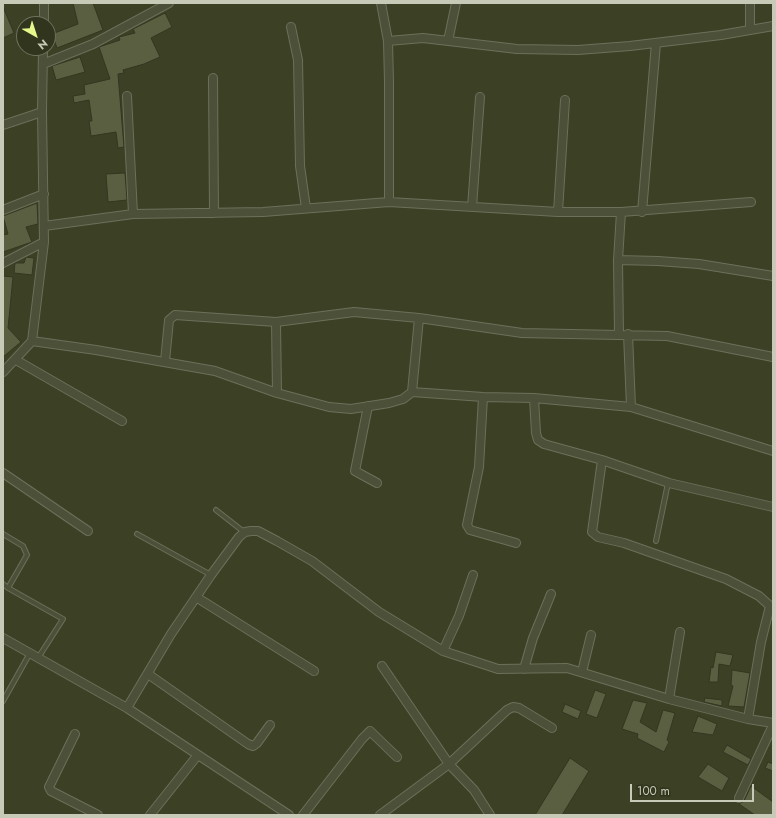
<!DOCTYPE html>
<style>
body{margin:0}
#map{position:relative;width:776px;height:818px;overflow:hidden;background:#3c4025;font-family:Jost,sans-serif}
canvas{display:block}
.frame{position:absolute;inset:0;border:4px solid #c6cab6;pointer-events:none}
.north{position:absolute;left:16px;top:16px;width:40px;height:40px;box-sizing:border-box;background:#31351e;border:1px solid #6d715b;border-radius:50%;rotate:141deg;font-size:11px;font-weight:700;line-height:16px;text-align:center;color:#c6cab6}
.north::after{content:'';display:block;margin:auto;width:14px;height:18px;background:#e5f88c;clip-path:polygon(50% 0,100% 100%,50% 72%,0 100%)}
.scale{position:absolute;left:630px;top:784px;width:124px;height:18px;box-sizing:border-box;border:2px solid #c6cab6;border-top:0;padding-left:5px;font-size:12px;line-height:14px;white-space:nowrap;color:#c6cab6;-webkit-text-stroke:3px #31351e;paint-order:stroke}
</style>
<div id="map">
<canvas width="776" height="818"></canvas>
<div class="frame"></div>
<div class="north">N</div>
<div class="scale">100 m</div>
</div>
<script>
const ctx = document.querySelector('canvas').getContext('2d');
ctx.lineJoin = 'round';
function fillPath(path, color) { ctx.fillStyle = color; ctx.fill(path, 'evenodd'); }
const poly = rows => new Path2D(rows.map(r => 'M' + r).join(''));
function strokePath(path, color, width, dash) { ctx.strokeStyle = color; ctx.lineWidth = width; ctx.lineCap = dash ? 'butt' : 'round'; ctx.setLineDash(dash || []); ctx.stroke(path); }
const building = poly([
 [73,3,93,3,103,30,57,48,52,34,78,24,73,3],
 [3,7,14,33,3,38,3,7],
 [165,13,172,27,151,38,160,57,144,64,123,70,124,73,118,74,124,147,118,148,116,132,91,136,89,121,92,121,89,100,74,103,73,96,85,94,84,85,110,79,99,47,120,40,119,37,135,33,133,29,165,13],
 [80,57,85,72,56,80,52,66,80,57],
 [125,173,127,200,108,202,106,174,125,173],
 [37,203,38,224,26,227,32,242,3,252,3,235,8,234,3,216,37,203],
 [26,257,34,258,32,275,14,273,15,263,24,263,26,257],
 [3,276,13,277,8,328,21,342,3,357,3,276],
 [716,652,733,655,730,666,719,664,718,682,709,682,711,667,713,668,716,652],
 [732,670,750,673,744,707,728,706,733,686,731,685,732,670],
 [595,690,606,694,597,718,586,714,595,690],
 [705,698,722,700,722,706,704,702,705,698],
 [633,700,647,703,640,722,656,732,663,710,675,713,667,740,669,742,664,752,637,738,638,734,622,729,633,700],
 [565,704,581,711,578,719,562,712,565,704],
 [698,716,717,724,713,735,692,732,698,716],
 [727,745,751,759,748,765,723,752,727,745],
 [570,758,589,771,562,815,535,815,570,758],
 [768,762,773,764,773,771,765,768,768,762],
 [708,764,729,778,722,791,698,777,708,764],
 [751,786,773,802,773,815,755,815,739,804,744,801,751,786]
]);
fillPath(building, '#5a5f41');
strokePath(building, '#333720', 1);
const service = poly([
 [216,510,244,532],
 [3,534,23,546,27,555,8,588,63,619,38,658],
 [137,534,211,575],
 [656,541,668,483],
 [3,584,8,588],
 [3,701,30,653]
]);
const minor = poly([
 [381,3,388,41,389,82,389,202],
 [750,3,750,30],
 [44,24,44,3],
 [291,27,298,60,300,166,306,208],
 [388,41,423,38,517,49,578,50,630,46,721,35,773,26],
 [448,41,456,3],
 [43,64,93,44,169,3],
 [213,78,214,213],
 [127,96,133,214],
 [3,125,42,112],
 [472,207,480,97],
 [3,210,44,194],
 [558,212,565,100],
 [642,212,656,43],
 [44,226,133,214,263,212,389,202,558,212,621,212,751,202],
 [618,260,658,261,699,264,773,276],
 [3,263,44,242],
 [276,322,277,393],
 [619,334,618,260,621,212],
 [628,334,631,407],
 [32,341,96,350,215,371,277,393,329,407,351,409,389,403,403,399,412,392,483,397,534,398,631,407,773,451],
 [16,360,122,421],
 [165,361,169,320,175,315,276,322,354,312,419,318,522,333,667,336,773,357],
 [3,372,32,341,44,242,42,112,43,48],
 [412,392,419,318],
 [483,397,479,467,467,525,470,530,516,543],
 [534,398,536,433,538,440,544,444,602,460,669,483,773,507],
 [368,406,355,471,377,483],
 [602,460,592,532,598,537,624,543,726,579,759,596,770,606,773,606],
 [3,473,88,531],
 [196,597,314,671],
 [3,638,127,708,289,815],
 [443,651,459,616,473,575],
 [382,666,449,764,474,790,490,815],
 [524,669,533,638,551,594],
 [582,672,591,635],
 [148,674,248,744,253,746,257,743,270,725],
 [669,699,680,632],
 [127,708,171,634,211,575,239,537,245,532,251,531,258,531,277,541,312,561,379,612,443,651,498,669,567,668,669,699,748,719,773,723],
 [748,719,761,642,770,606],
 [75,734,49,787,51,791,98,815],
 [739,798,773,725],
 [150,815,197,756],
 [303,815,362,739,370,731,397,757],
 [380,815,449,764,507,710,513,707,519,708,552,728]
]);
strokePath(service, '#6c705a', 6);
strokePath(minor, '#6c705a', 10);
strokePath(service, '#4c5039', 4);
strokePath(minor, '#4c5039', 8);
</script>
